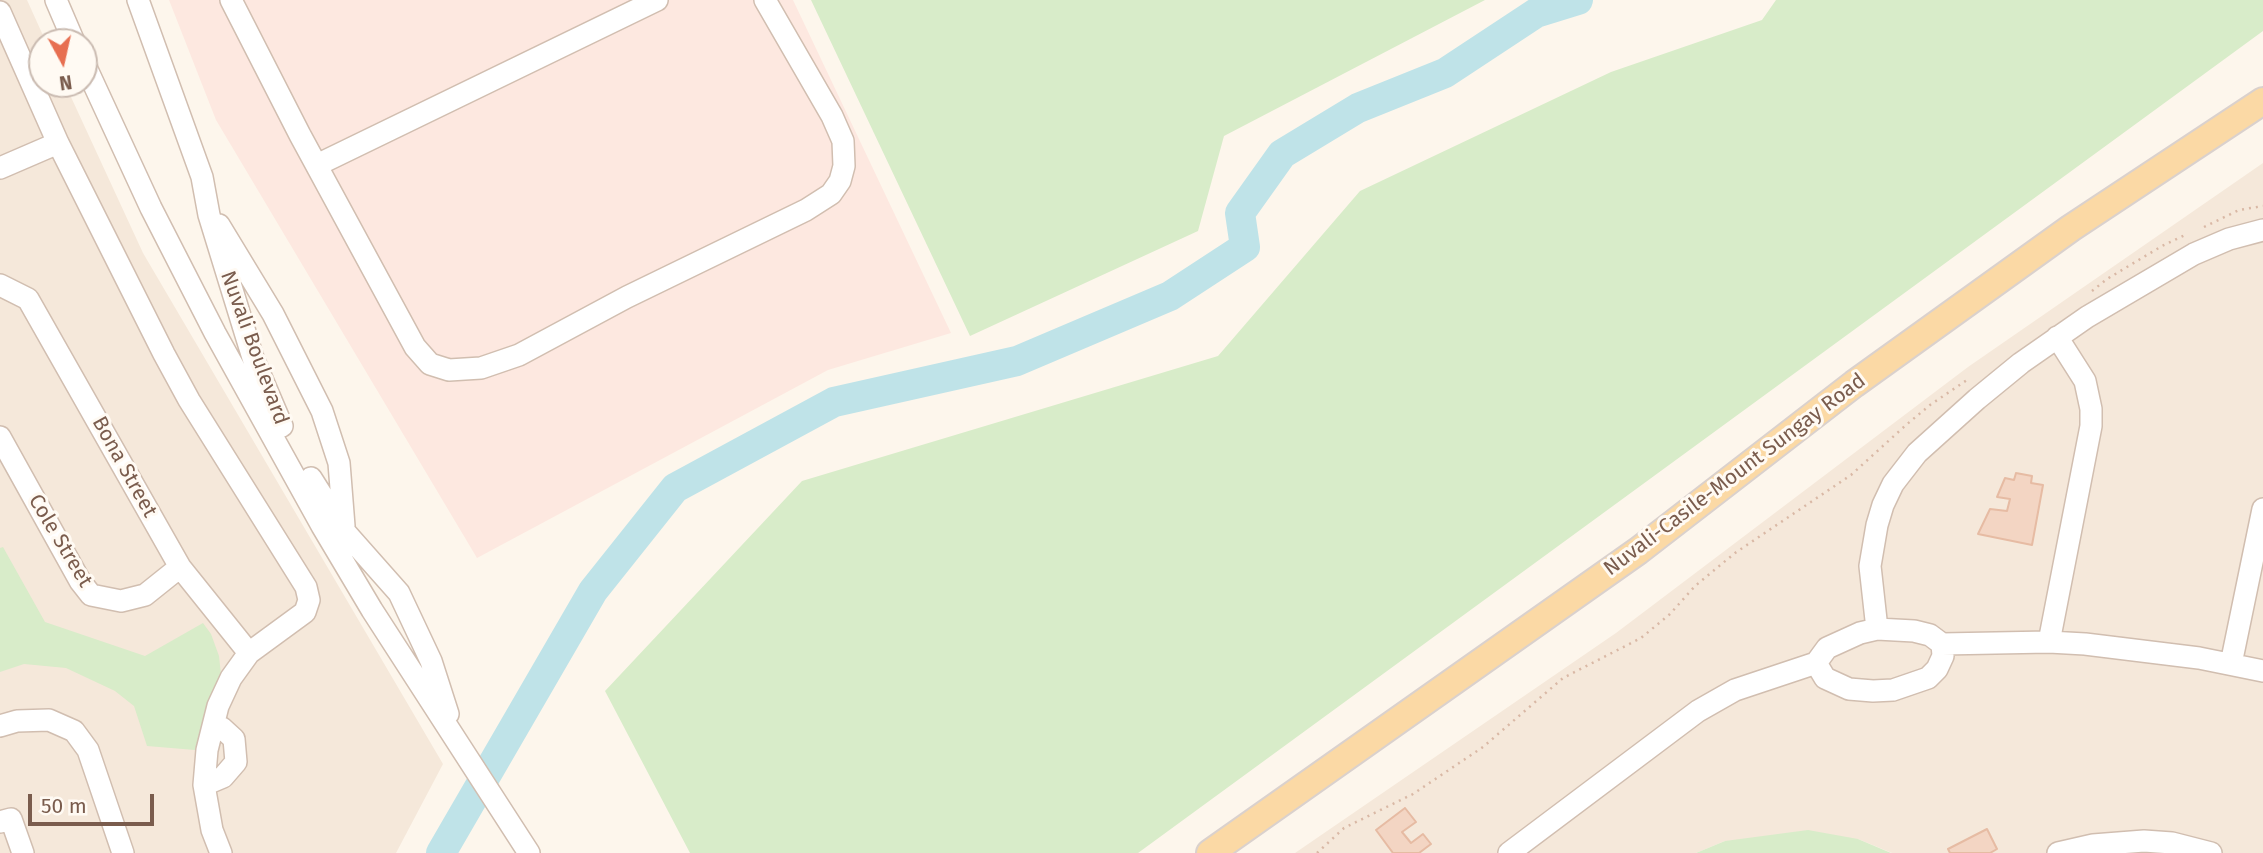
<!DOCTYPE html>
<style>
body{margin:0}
#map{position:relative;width:2263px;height:853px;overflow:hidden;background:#fdf6ec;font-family:"Fira Sans",sans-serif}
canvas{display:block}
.north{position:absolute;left:28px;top:28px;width:70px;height:70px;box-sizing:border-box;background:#fffaf3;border:2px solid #cabbb1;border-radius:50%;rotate:172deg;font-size:19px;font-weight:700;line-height:28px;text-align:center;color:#7a5c4d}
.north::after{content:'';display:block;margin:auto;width:24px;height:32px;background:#e76f51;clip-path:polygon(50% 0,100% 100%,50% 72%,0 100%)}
.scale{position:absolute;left:28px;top:794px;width:126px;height:32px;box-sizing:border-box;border:4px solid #7a5c4d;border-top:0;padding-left:9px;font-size:21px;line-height:24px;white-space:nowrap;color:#7a5c4d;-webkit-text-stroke:5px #fffaf3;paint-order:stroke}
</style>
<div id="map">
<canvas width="2263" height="853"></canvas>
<div class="north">N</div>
<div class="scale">50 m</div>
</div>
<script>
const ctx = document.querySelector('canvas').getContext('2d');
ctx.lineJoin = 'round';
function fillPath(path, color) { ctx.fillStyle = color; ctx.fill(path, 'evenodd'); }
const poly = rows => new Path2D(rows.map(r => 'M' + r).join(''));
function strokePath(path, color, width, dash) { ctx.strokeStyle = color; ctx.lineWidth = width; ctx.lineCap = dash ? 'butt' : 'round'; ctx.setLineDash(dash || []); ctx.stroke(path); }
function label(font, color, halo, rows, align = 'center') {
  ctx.font = font + ' "Fira Sans",sans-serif'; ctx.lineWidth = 6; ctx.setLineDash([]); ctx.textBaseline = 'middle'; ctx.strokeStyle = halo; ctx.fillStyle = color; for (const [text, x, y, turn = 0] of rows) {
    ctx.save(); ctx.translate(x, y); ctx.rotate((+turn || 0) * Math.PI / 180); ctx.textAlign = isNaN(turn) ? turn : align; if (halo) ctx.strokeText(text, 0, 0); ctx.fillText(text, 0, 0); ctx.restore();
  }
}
fillPath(poly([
 [0,0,27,0,46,42,42,42,42,84,65,84,143,253,443,764,396,853,0,853],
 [2263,163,2263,853,1892,853,1858,839,1725,841,1696,853,1295,853,1616,633,1968,367]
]), '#f5e8da');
fillPath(poly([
 [169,0,793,0,951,333,828,370,477,558,216,120]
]), '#fde8e0');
fillPath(poly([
 [811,0,1485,0,1224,136,1198,231,970,336],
 [1776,0,2263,0,2263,31,1138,853,690,853,605,691,802,481,1218,356,1360,191,1611,72,1762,20],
 [3,547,45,622,145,656,203,623,211,634,219,656,221,674,202,723,195,750,147,746,134,706,115,691,66,668,24,664,0,672,0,548],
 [1808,830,1858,839,1891,853,1696,853,1725,841]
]), '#d8ecc9');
strokePath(poly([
 [441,853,593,591,675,488,834,402,1017,361,1170,296,1245,247,1240,213,1282,154,1358,108,1445,73,1536,13,1578,0]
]), '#bfe3e8', 30);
const building = poly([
 [2016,473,2032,476,2031,483,2043,485,2032,545,1978,534,1990,509,2007,511,2010,499,1997,497,2005,478,2014,480,2016,473],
 [1405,808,1416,822,1402,832,1411,843,1423,834,1431,844,1419,853,1393,853,1376,830,1405,808],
 [1987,829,1997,849,1990,853,1950,853,1948,849,1987,829]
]);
fillPath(building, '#f3d5c3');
strokePath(building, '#e6bba3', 2);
const minor = poly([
 [56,0,74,42],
 [138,0,202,177,209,215,253,358,282,426],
 [231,0,300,135,415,347,430,364,449,370,481,368,519,355,627,297,806,210,831,194,840,181,844,166,843,141,832,116,765,0],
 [0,12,58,143,164,354,189,400,306,587,309,600,305,612,249,653,231,678,218,706,207,750,204,785,212,830,221,853],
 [84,63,151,208,215,333,322,526,372,610,529,853],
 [317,165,657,0],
 [0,168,58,143],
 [219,225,273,314,322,411,339,463,344,526],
 [0,285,28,299,180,567,249,653],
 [0,437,80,581,91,595,121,601,145,595,180,567],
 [311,478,345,532,399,593,431,661,448,714],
 [1877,629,1870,566,1877,525,1883,505,1893,484,1917,453,1977,399,2021,363,2087,317,2194,254,2229,239,2263,230],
 [2049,642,2091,426,2091,409,2085,381,2057,337],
 [1942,644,2049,642,2085,644,2199,658,2263,671],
 [2231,664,2263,509],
 [0,726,17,721,49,720,74,731,88,750,123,853],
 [204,785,223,777,236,762,234,739,222,728,213,726],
 [0,822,11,819,23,853],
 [1509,853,1698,711,1735,690,1816,663,1827,648,1860,633,1877,629,1914,631,1930,635,1942,644,1943,656,1937,669,1928,678,1893,690,1873,691,1849,689,1825,678,1816,663],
 [2058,853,2093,845,2144,841,2172,843,2211,853]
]);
const major = poly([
 [1210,853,1638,551,1854,384,2071,228,2263,101]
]);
strokePath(minor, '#d1beb0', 24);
strokePath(major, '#dad1cd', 30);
strokePath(poly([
 [2204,227,2239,210,2263,206],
 [2092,291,2107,279,2162,246,2185,235],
 [1317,853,1344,828,1413,794,1483,747,1563,678,1641,638,1670,614,1695,586,1735,553,1851,475,1906,425,1930,405,1970,378]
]), '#d9b8a5', 2.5, [2, 5]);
strokePath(minor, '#fff', 21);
strokePath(major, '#fbd9a5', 26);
label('21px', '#7a5c4d', '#fffaf3', [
 ["Nuvali Boulevard",254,348,70],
 ["Bona Street",124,467,61],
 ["Nuvali-Casile-Mount Sungay Road",1735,475,-37],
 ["Cole Street",60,541,59]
]);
</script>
